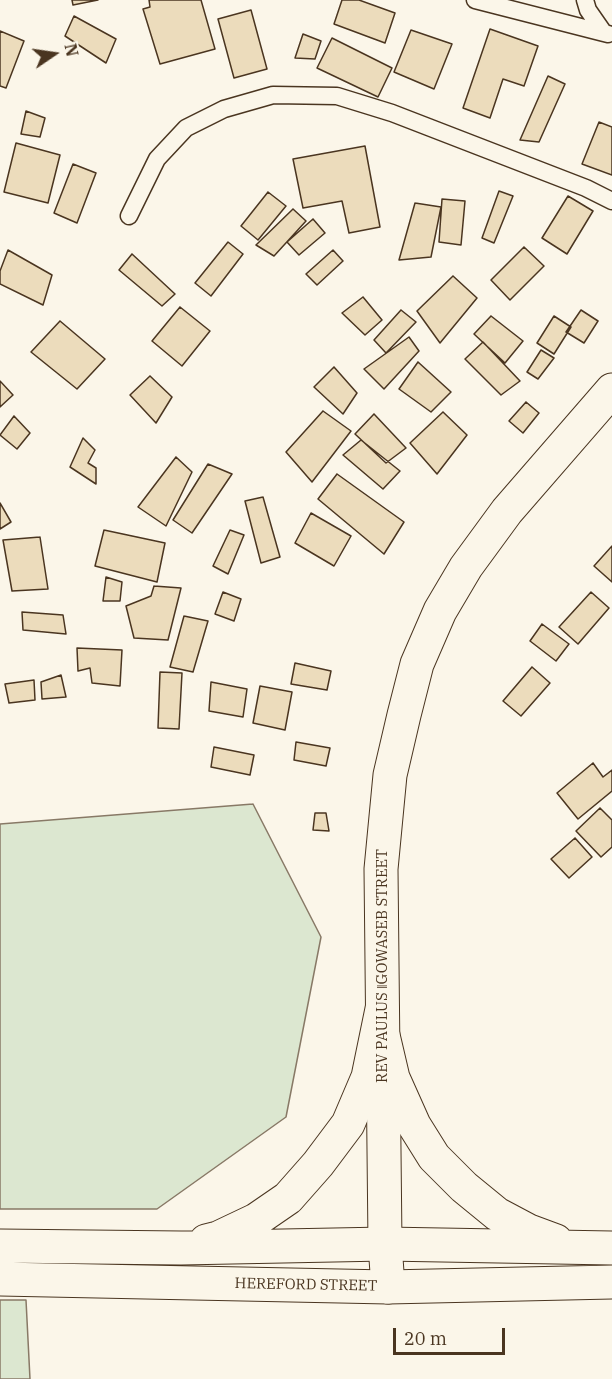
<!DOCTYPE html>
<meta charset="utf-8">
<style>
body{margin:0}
#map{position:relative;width:612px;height:1379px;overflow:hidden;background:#fbf6e9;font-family:"IBM Plex Serif",serif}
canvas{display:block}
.north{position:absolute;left:24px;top:24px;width:60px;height:60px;-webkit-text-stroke:4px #fbf6e9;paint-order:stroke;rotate:77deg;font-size:16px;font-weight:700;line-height:24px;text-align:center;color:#4a3520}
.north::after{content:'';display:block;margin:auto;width:21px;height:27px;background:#4a3520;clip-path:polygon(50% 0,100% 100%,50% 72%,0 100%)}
.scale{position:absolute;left:393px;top:1328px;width:112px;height:27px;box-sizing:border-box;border:3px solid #4a3520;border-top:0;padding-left:8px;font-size:18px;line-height:21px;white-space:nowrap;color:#4a3520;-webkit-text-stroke:4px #fbf6e9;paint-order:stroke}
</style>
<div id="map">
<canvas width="612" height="1379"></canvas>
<div class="north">N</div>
<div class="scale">20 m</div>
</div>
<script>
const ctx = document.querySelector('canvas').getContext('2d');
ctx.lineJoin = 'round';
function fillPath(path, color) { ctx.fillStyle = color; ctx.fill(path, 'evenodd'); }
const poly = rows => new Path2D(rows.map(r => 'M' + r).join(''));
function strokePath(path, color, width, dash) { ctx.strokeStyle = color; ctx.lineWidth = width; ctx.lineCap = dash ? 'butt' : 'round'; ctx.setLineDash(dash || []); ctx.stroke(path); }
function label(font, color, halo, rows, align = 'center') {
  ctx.font = font + ' "IBM Plex Serif",serif'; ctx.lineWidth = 4.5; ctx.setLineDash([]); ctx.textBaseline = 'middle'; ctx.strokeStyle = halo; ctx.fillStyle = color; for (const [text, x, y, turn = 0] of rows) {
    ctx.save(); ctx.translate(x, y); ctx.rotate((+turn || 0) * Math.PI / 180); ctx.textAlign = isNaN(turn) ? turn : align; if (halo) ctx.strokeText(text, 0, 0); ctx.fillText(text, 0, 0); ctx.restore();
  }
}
const green = poly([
 [253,804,321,937,286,1117,157,1209,0,1209,0,824,253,804],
 [0,1300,26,1300,30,1379,0,1379,0,1300]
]);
fillPath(green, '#dce7d0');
strokePath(green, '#887966', 1.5);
const building = poly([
 [72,0,98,0,73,5,72,0],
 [149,0,201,0,215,49,160,64,143,9,150,7,149,0],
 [342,0,359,0,395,13,385,43,334,24,342,0],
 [251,10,267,69,234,78,218,19,251,10],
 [74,16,116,39,106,63,65,36,74,16],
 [490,29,538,46,524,86,503,79,490,118,463,108,490,29],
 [411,30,452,44,434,89,394,72,411,30],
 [0,31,24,41,6,88,0,86,0,31],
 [303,34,321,41,315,59,295,58,303,34],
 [332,38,392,68,378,97,317,68,332,38],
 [548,76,565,84,539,142,520,140,548,76],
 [26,111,45,118,40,137,21,134,26,111],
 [599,122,612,127,612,175,582,164,599,122],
 [16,143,60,155,48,203,4,192,16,143],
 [365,146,380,227,349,233,342,201,303,208,293,159,365,146],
 [73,164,96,173,77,223,54,213,73,164],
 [499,191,513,196,494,243,482,238,499,191],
 [268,192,286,206,258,240,241,226,268,192],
 [568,196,593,211,567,254,542,238,568,196],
 [442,199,465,201,461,245,439,242,442,199],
 [415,203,441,207,431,257,399,260,415,203],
 [293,209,306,221,274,256,256,245,293,209],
 [313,219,325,233,299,255,287,242,313,219],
 [228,242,243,254,211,296,195,283,228,242],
 [524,247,544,266,510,300,491,280,524,247],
 [8,250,52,275,43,305,0,284,0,271,8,250],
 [333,250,343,261,317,285,306,274,333,250],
 [132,254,175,294,162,306,119,270,132,254],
 [453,276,477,298,440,343,417,311,453,276],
 [363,297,382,320,365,335,342,313,363,297],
 [180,307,210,331,182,366,152,341,180,307],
 [401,310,416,322,386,353,374,340,401,310],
 [581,310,598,321,584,343,566,332,581,310],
 [491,316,523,341,505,363,474,334,491,316],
 [554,316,571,327,554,354,537,343,554,316],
 [60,321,105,359,77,389,31,352,60,321],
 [409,337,419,351,384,389,364,369,409,337],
 [483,342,520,381,501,395,465,359,483,342],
 [541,350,554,358,538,379,527,372,541,350],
 [418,362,451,392,431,412,399,389,418,362],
 [334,367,357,393,343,414,314,387,334,367],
 [150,376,172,397,156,423,130,395,150,376],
 [0,381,13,395,0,407,0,381],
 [526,402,539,413,523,433,509,421,526,402],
 [323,411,351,431,312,482,286,452,323,411],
 [443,412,467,435,437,474,410,443,443,412],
 [374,414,406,448,386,463,355,434,374,414],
 [14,416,30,433,17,449,0,435,14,416],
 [83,438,95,450,88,463,96,468,96,484,70,467,83,438],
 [361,440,400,471,383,489,343,455,361,440],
 [176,457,192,472,166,526,138,507,176,457],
 [208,464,232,474,192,533,173,520,208,464],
 [337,474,404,522,384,554,318,499,337,474],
 [263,497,280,557,261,563,245,501,263,497],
 [0,503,11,522,0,529,0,503],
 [311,513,351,536,334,566,295,543,311,513],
 [104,530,165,543,157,582,95,566,104,530],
 [230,530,244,535,228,574,213,566,230,530],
 [40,537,48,589,12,591,3,540,40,537],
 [612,546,612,582,594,566,612,546],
 [106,577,122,582,120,601,103,601,106,577],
 [154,586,181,588,168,640,134,638,126,606,151,596,154,586],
 [223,592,241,599,234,621,215,614,223,592],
 [591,592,609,608,578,644,559,627,591,592],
 [22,612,63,615,66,634,23,630,22,612],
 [184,616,208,621,193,672,170,667,184,616],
 [542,624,569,644,556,661,530,641,542,624],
 [77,648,122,650,120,686,92,683,90,668,78,671,77,648],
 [295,663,331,671,327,690,291,684,295,663],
 [532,667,550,683,521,716,503,701,532,667],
 [160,672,182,673,179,729,158,728,160,672],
 [61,675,66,697,42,699,41,682,61,675],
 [34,680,35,700,9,703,5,684,34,680],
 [211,682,247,689,243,717,209,711,211,682],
 [260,686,292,692,285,730,253,723,260,686],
 [296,742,330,748,326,766,294,760,296,742],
 [214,747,254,755,250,775,211,767,214,747],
 [593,763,603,777,612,770,612,791,578,819,557,793,593,763],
 [600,808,612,820,612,847,601,857,576,831,600,808],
 [315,813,326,813,329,831,313,830,315,813],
 [575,838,592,857,569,878,551,859,575,838]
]);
fillPath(building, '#ecdcbc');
strokePath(building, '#4a3520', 1.5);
const service = poly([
 [475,0,604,33],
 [585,0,588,10,604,33,608,34],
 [129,216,157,159,186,128,224,109,273,95,337,96,392,113,586,188,612,201]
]);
const minor = poly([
 [388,1287,385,1244,381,869,390,775,404,715,417,664,440,611,466,567,507,511,612,390]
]);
const secondary = poly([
 [382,1031,393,1078,414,1125,434,1157,464,1187,497,1214,529,1231,556,1241],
 [206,1241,218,1238,256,1220,288,1198,318,1164,348,1124,368,1077,382,1009],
 [0,1246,181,1248,385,1244,612,1248],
 [0,1279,388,1287,612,1282]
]);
strokePath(service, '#4a3520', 19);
strokePath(minor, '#4a3520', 35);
strokePath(secondary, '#4a3520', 35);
strokePath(service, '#fbf6e9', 16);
strokePath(minor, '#fbf6e9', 33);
strokePath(secondary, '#fbf6e9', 33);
label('15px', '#4a3520', '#fbf6e9', [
 ["REV PAULUS ǁGOWASEB STREET",383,966,-90],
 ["HEREFORD STREET",306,1285,1]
]);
</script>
